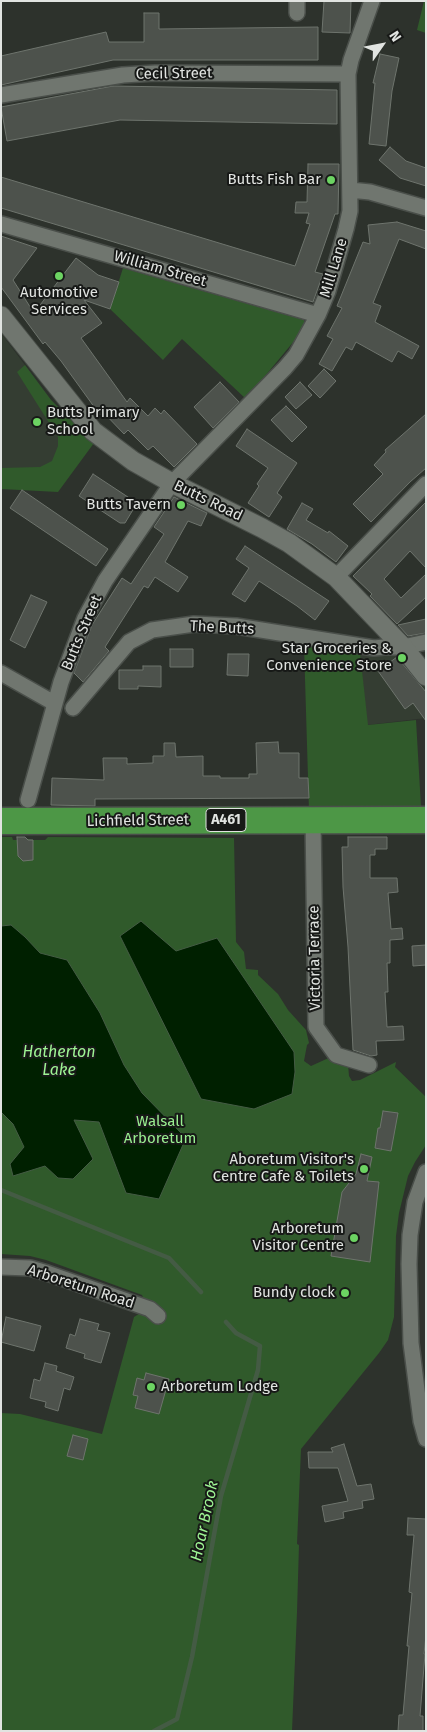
<!DOCTYPE html>
<style>
body{margin:0}
#map{position:relative;width:427px;height:1732px;overflow:hidden;background:#2d322c;font-family:"Fira Sans",sans-serif}
canvas{display:block}
.frame{position:absolute;inset:0;border:2px solid #e1e4e1;pointer-events:none}
.north{position:absolute;left:357px;top:20px;width:50px;height:50px;-webkit-text-stroke:4px #171917;paint-order:stroke;rotate:57deg;font-size:14px;font-weight:700;line-height:20px;text-align:center;color:#e1e4e1}
.north::after{content:'';display:block;margin:auto;width:18px;height:22px;background:#e1e4e1;clip-path:polygon(50% 0,100% 100%,50% 72%,0 100%)}
</style>
<div id="map">
<canvas width="427" height="1732"></canvas>
<div class="frame"></div>
<div class="north">N</div>
</div>
<script>
const ctx = document.querySelector('canvas').getContext('2d');
ctx.lineJoin = 'round';
function fillPath(path, color) { ctx.fillStyle = color; ctx.fill(path, 'evenodd'); }
const poly = rows => new Path2D(rows.map(r => 'M' + r).join(''));
function strokePath(path, color, width, dash) { ctx.strokeStyle = color; ctx.lineWidth = width; ctx.lineCap = dash ? 'butt' : 'round'; ctx.setLineDash(dash || []); ctx.stroke(path); }
function label(font, color, halo, rows, align = 'center') {
  ctx.font = font + ' "Fira Sans",sans-serif'; ctx.lineWidth = 4; ctx.setLineDash([]); ctx.textBaseline = 'middle'; ctx.strokeStyle = halo; ctx.fillStyle = color; for (const [text, x, y, turn = 0] of rows) {
    ctx.save(); ctx.translate(x, y); ctx.rotate((+turn || 0) * Math.PI / 180); ctx.textAlign = isNaN(turn) ? turn : align; if (halo) ctx.strokeText(text, 0, 0); ctx.fillText(text, 0, 0); ctx.restore();
  }
}
fillPath(poly([
 [1,333,51,400,94,443,1,489],
 [360,652,404,654,426,682,426,718,367,725]
]), '#343d32');
fillPath(poly([
 [424,1,426,1,426,33,417,30],
 [123,268,304,320,304,329,246,399,182,339,163,360,110,309],
 [25,365,51,400,94,443,58,492,1,489,1,468,40,467,52,461,58,446,58,437,17,372],
 [304,645,360,652,368,725,416,720,421,807,309,811],
 [1,837,12,837,13,840,17,840,19,837,33,840,45,840,48,837,234,838,236,942,244,952,246,969,258,970,258,975,278,994,288,1010,306,1030,309,1043,307,1045,304,1061,311,1066,333,1056,348,1064,349,1076,352,1081,360,1080,396,1062,395,1067,426,1097,426,1145,415,1162,408,1176,399,1213,396,1236,394,1317,388,1340,379,1353,301,1449,297,1544,299,1545,297,1612,292,1731,1,1731,1,1413,20,1414,102,1434,134,1317,142,1312,145,1302,142,1295,46,1260,30,1256,1,1254]
]), '#305a2b');
const water = poly([
 [141,921,176,951,217,938,294,1052,295,1072,292,1094,254,1109,201,1099,120,936,141,921],
 [11,925,25,937,40,953,67,960,100,1013,124,1065,142,1093,186,1138,159,1199,126,1193,99,1122,74,1120,93,1159,73,1179,58,1178,45,1166,13,1176,10,1164,24,1147,13,1124,1,1112,1,926,11,925]
]);
fillPath(water, '#002000');
strokePath(water, '#445b44', 1);
strokePath(poly([
 [1,1190,169,1258,201,1292],
 [154,1731,177,1719,192,1657,221,1496,258,1370,260,1346,236,1333,226,1322]
]), '#445b44', 4.5);
const building = poly([
 [324,1,351,1,350,33,322,32,324,1],
 [144,13,159,13,159,29,318,27,318,60,113,60,1,85,1,56,106,32,109,42,144,42,144,13],
 [380,54,399,58,392,91,386,146,369,144,375,83,373,83,380,54],
 [113,86,337,90,337,124,120,120,7,141,1,107,113,86],
 [390,147,406,161,426,168,426,186,400,178,379,160,390,147],
 [308,164,339,164,338,214,335,214,315,272,323,274,313,302,1,208,1,177,295,266,310,224,306,223,309,213,295,213,296,202,307,202,308,164],
 [397,222,426,231,426,249,399,239,373,303,381,306,375,322,419,346,412,359,398,351,392,362,356,342,352,350,346,347,332,371,319,364,333,339,327,336,342,308,337,306,363,242,370,244,368,225,397,222],
 [1,236,37,248,13,280,34,313,76,258,98,275,119,282,110,309,84,300,102,323,81,338,127,402,130,398,148,416,155,408,161,414,164,410,197,444,174,467,153,446,148,450,128,430,124,434,103,412,100,415,61,361,45,342,43,344,1,287,1,236],
 [324,369,336,381,320,398,308,386,324,369],
 [220,382,239,402,213,428,194,407,220,382],
 [300,382,312,395,296,409,285,397,300,382],
 [286,406,307,427,292,442,271,420,286,406],
 [426,414,426,468,410,482,371,522,353,504,383,474,374,465,386,452,385,450,426,414],
 [247,429,297,463,277,493,282,497,269,517,248,503,259,486,257,484,268,468,236,446,247,429],
 [93,474,137,503,125,523,120,523,79,496,93,474],
 [22,490,108,549,96,566,10,508,22,490],
 [174,497,207,513,201,526,188,521,165,562,188,577,178,592,155,577,148,588,144,586,105,647,109,651,83,682,74,673,92,625,122,578,131,584,164,534,154,527,174,497],
 [426,502,426,568,410,551,384,579,401,598,426,574,426,597,397,624,370,596,372,594,353,576,426,502],
 [302,503,313,509,306,520,328,533,329,531,348,546,336,562,312,544,287,529,302,503],
 [245,546,329,601,315,620,297,606,259,581,245,602,232,594,249,568,236,559,245,546],
 [31,595,47,602,25,648,10,640,31,595],
 [426,619,426,633,408,636,398,625,426,619],
 [170,649,193,649,193,667,170,667,170,649],
 [228,654,249,654,248,676,227,675,228,654],
 [397,657,426,692,426,721,413,703,405,709,378,671,397,657],
 [143,666,161,666,161,687,138,686,138,689,119,689,119,670,143,670,143,666],
 [278,742,279,753,299,753,299,778,308,778,309,798,95,799,95,806,51,805,52,778,104,780,103,758,127,758,127,764,153,763,153,756,164,756,164,743,175,743,176,757,203,756,203,776,220,776,220,778,249,778,249,774,257,774,256,743,278,742],
 [17,837,25,837,28,840,33,840,33,860,23,861,18,856,17,837],
 [348,837,387,837,387,849,375,849,375,855,370,855,370,878,397,878,398,892,388,893,391,929,402,928,403,939,390,940,390,963,387,963,388,992,385,992,387,1027,403,1026,404,1040,376,1041,377,1055,371,1056,353,1050,348,947,343,887,342,847,348,847,348,837],
 [426,945,426,965,413,966,412,946,426,945],
 [383,1111,398,1113,391,1151,375,1148,378,1128,380,1128,383,1111],
 [361,1154,372,1157,367,1181,379,1182,370,1262,331,1256,342,1192,356,1174,361,1154],
 [6,1317,41,1326,34,1351,1,1342,6,1317],
 [80,1319,99,1324,97,1330,110,1333,101,1363,84,1358,85,1354,66,1348,70,1334,75,1336,80,1319],
 [45,1363,57,1366,56,1371,74,1377,70,1390,64,1388,58,1411,45,1407,46,1402,30,1398,34,1379,40,1381,45,1363],
 [146,1373,169,1379,159,1414,135,1408,138,1396,133,1395,137,1378,144,1380,146,1373],
 [73,1435,88,1439,83,1460,67,1456,73,1435],
 [344,1444,357,1486,371,1484,374,1499,362,1501,363,1508,343,1512,344,1518,325,1522,322,1506,348,1501,338,1468,309,1468,308,1452,333,1452,331,1448,344,1444],
 [408,1518,426,1519,426,1635,424,1654,425,1654,420,1716,423,1716,423,1731,398,1731,399,1715,403,1715,409,1646,407,1646,412,1593,409,1592,414,1535,407,1535,408,1518]
]);
fillPath(building, '#4d524c');
strokePath(building, '#6e746d', 1);
const minor = poly([
 [297,1,297,13],
 [1,95,123,75,155,73,348,74],
 [350,190,370,192,426,208],
 [1,224,318,315],
 [336,577,426,484],
 [1,673,54,703],
 [73,708,129,642,152,630,194,624,236,626,374,648,384,647,403,647,426,642],
 [28,800,61,682,85,618,105,581,172,483,285,368,296,355,318,315,328,291,346,229,350,211,348,74,351,60,372,1],
 [313,820,316,1027,336,1055,369,1065],
 [426,1172,415,1202,410,1235,409,1264,411,1343,421,1421,426,1439],
 [1,1267,30,1268,47,1273,150,1309,158,1316]
]);
const tertiary = poly([
 [1,316,93,431,133,461,172,483,262,528,289,543,336,577,403,647,426,676]
]);
const trunk = poly([
 [1,821,426,820]
]);
strokePath(minor, '#4a4f4a', 18);
strokePath(tertiary, '#4a4f4a', 21);
strokePath(trunk, '#4a4f4a', 29);
strokePath(minor, '#70766f', 15);
strokePath(tertiary, '#70766f', 19);
strokePath(trunk, '#4d9746', 26);
for (const [x, y, r, color] of [
 [331,180,5,"#6cd362"],
 [59,276,5,"#6cd362"],
 [37,422,5,"#6cd362"],
 [181,505,5,"#6cd362"],
 [402,658,5,"#6cd362"],
 [364,1169,5,"#6cd362"],
 [354,1238,5,"#6cd362"],
 [345,1293,5,"#6cd362"],
 [151,1387,5,"#6cd362"]
]) { const dot = new Path2D(); dot.arc(x, y, r, 0, 2 * Math.PI); ctx.fillStyle = color; ctx.fill(dot); strokePath(dot, '#171917', 2); }
for (const [x, y, w] of [
 [226,820,40]
]) { const box = new Path2D(); box.roundRect(x - w / 2, y - 11.5, w, 23, 4); ctx.fillStyle = '#171917'; ctx.fill(box); strokePath(box, '#e1e4e1', 1); }
label('bold 14px', '#e1e4e1', null, [
 ["A461",226,820]
]);
label('15px', '#e1e4e1', '#171917', [
 ["Cecil Street",174,74,-1],
 ["Mill Lane",334,268,-73],
 ["William Street",160,269,16],
 ["Butts Road",208,501,26],
 ["The Butts",222,628,3],
 ["Butts Street",82,633,-67],
 ["Lichfield Street",138,821,-1],
 ["Victoria Terrace",315,958,-91],
 ["Arboretum Road",81,1287,18]
]);
label('15px', '#e1e4e1', '#171917', [
 ["Butts Fish Bar",321,180],
 ["Automotive",59,293,"center"],
 ["Services",59,310,"center"],
 ["Butts Primary",47,413,"left"],
 ["School",47,430,"left"],
 ["Butts Tavern",171,505],
 ["Star Groceries &",392,649],
 ["Convenience Store",392,666],
 ["Aboretum Visitor's",354,1160],
 ["Centre Cafe & Toilets",354,1177],
 ["Arboretum",344,1229],
 ["Visitor Centre",344,1246],
 ["Bundy clock",335,1293],
 ["Arboretum Lodge",161,1387,"left"]
], 'right');
label('15px', '#99ef90', '#171917', [
 ["Walsall",160,1122],
 ["Arboretum",160,1139]
]);
label('italic 16px', '#9ef494', '#171917', [
 ["Hatherton",59,1053],
 ["Lake",59,1071],
 ["Hoar Brook",205,1521,-78]
]);
</script>
